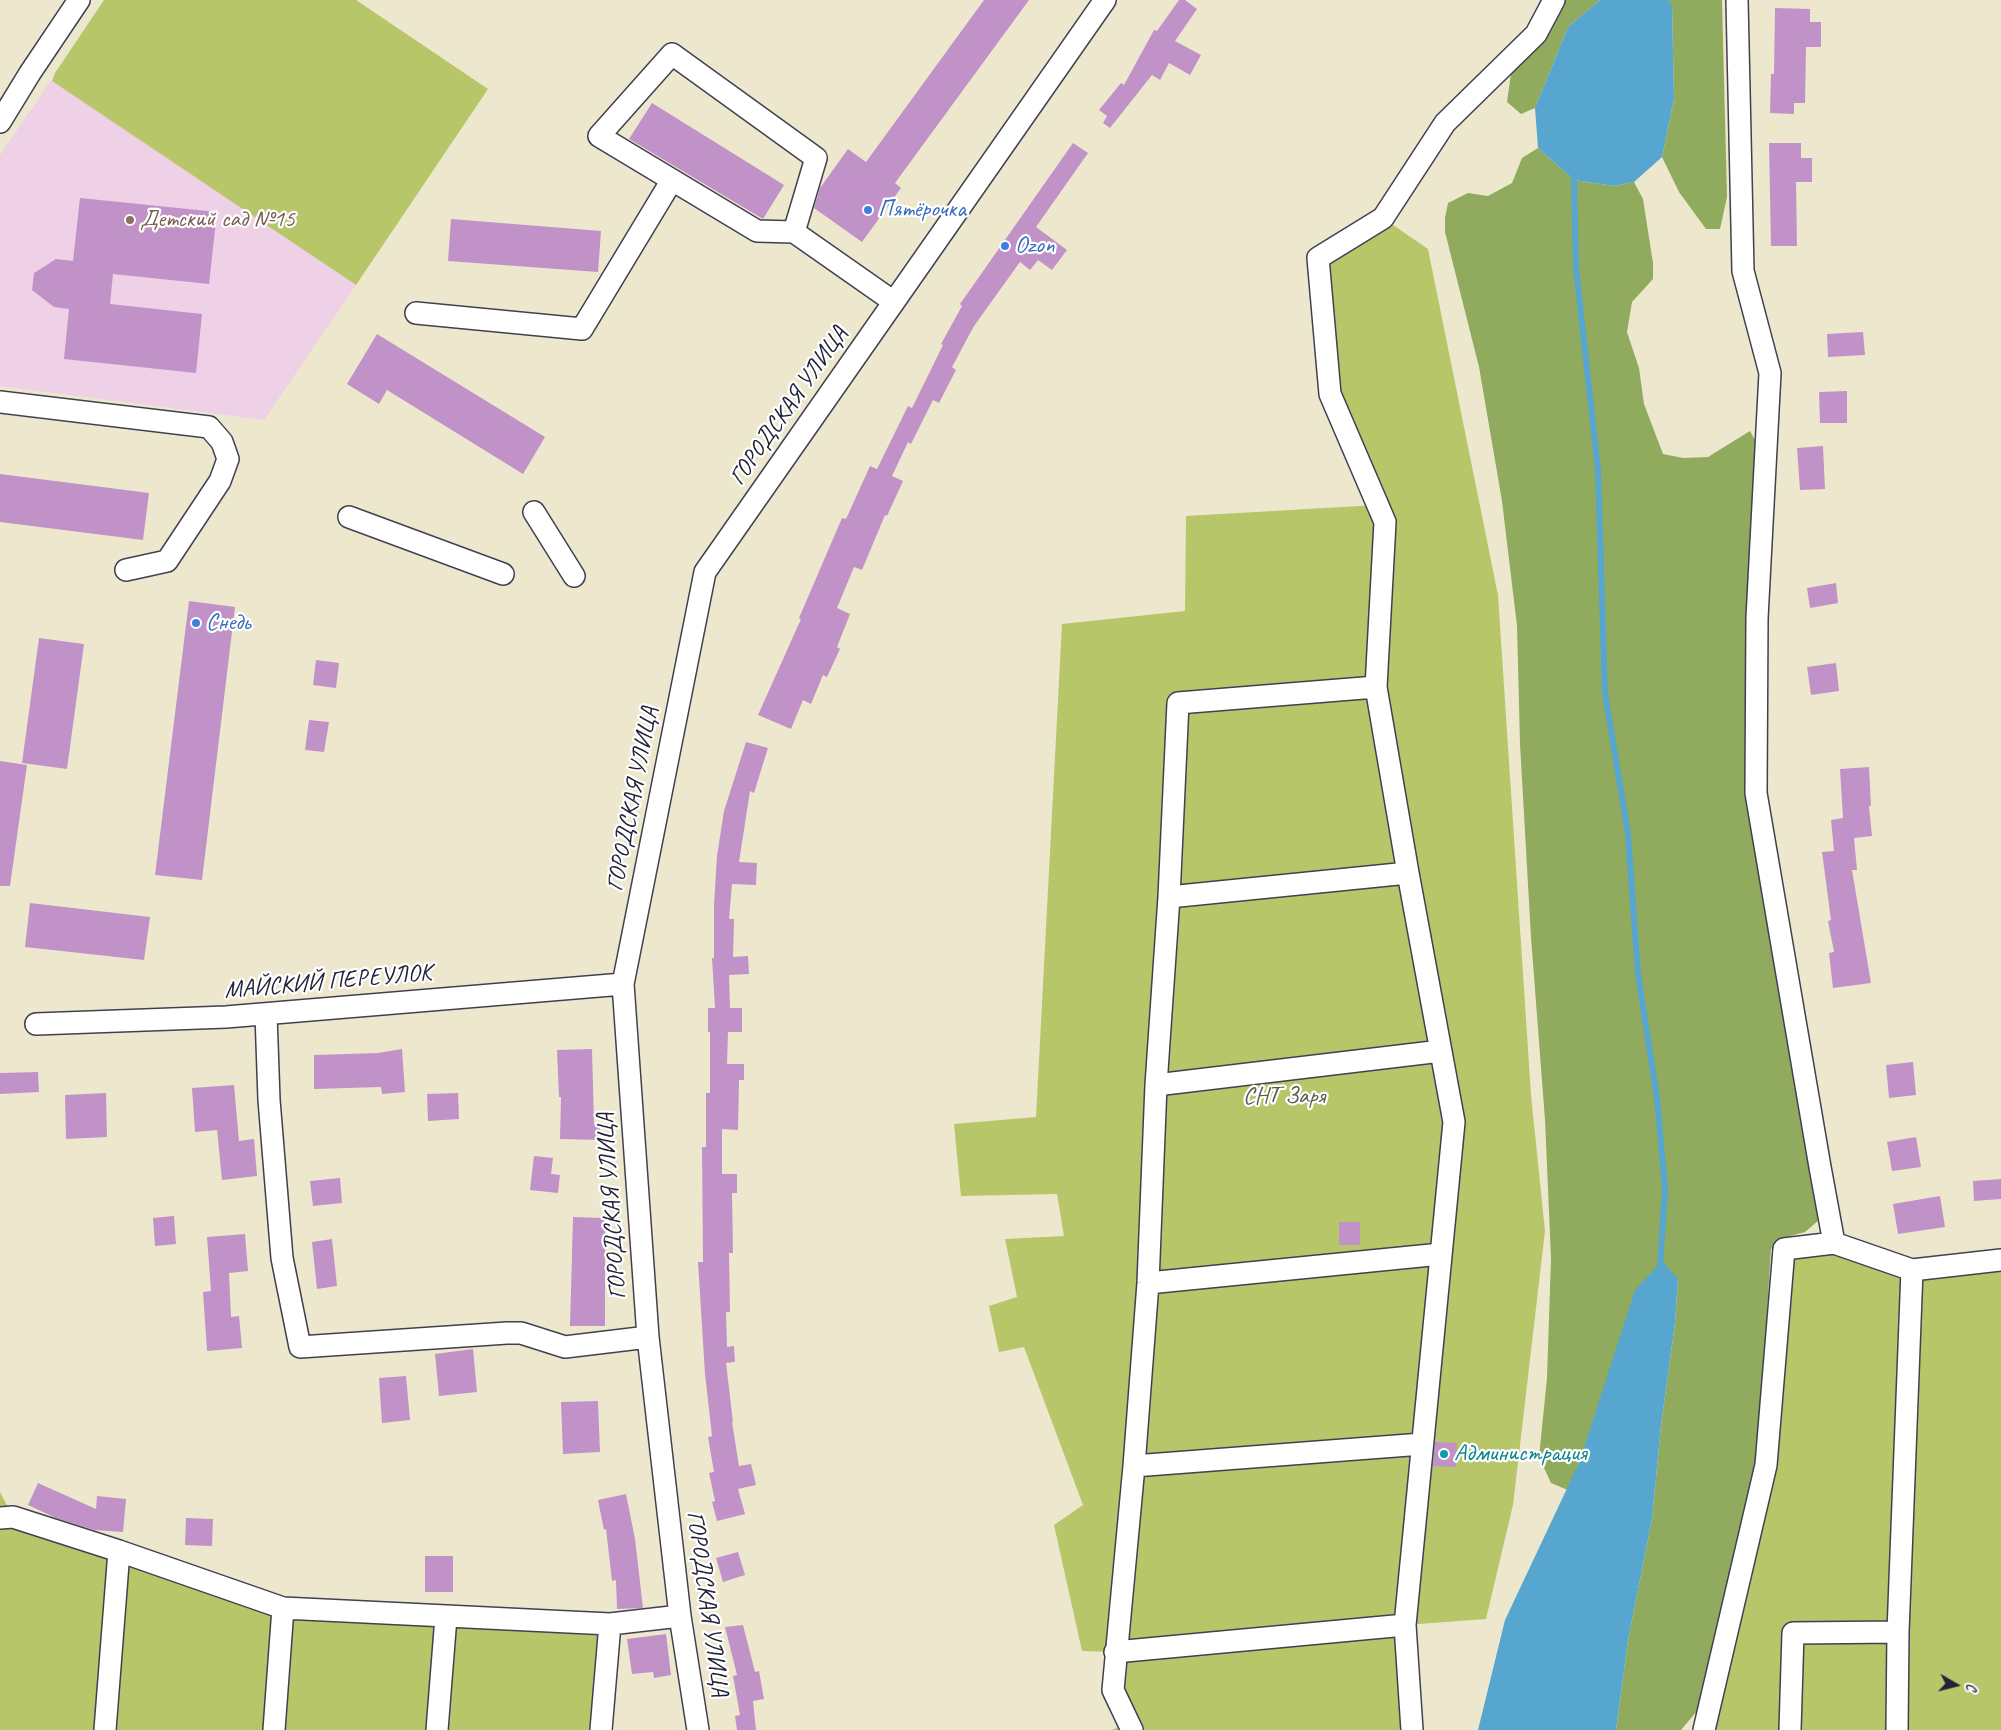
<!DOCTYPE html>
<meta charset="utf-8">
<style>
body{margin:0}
#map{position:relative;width:2001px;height:1730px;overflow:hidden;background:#ede8cd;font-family:Caveat,sans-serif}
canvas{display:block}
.north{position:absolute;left:1931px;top:1660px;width:50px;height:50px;-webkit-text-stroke:4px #fff;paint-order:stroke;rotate:98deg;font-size:14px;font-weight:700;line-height:20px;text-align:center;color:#22223b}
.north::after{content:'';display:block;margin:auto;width:18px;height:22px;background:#22223b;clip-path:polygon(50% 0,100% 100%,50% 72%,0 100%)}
</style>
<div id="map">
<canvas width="2001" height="1730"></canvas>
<div class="north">С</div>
</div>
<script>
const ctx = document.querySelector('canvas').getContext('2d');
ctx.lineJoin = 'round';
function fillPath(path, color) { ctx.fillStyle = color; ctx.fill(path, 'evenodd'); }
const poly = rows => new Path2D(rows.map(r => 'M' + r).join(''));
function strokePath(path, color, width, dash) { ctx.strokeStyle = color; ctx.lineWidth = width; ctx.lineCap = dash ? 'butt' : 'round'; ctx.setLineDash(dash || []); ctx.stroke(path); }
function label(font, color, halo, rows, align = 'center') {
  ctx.font = font + ' Caveat,sans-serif'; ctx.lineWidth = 4.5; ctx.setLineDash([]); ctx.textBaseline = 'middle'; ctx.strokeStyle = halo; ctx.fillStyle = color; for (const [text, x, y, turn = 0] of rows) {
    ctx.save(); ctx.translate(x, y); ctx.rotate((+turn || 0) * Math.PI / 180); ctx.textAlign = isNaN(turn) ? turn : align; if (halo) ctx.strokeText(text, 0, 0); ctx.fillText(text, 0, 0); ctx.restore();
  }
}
fillPath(poly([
 [51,80,356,285,264,420,0,386,0,155]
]), '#eed0e7');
fillPath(poly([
 [104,0,356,0,488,89,356,285,52,81,55,73],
 [1383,218,1428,249,1498,595,1531,1095,1545,1231,1513,1505,1486,1619,1405,1625,1412,1730,1112,1730,1128,1722,1115,1652,1082,1651,1054,1525,1083,1505,1024,1347,999,1352,989,1306,1017,1297,1005,1239,1064,1236,1057,1194,961,1196,954,1124,1036,1117,1062,624,1185,611,1186,516,1377,505,1330,394,1318,258],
 [1834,1243,1912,1270,2001,1260,2001,1730,1704,1730,1784,1249],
 [0,1492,13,1517,258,1601,610,1624,601,1730,0,1730]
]), '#b6c669');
fillPath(poly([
 [1565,0,1600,0,1568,27,1535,108,1521,114,1507,102,1512,67,1546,37],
 [1668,0,1722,0,1727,197,1720,229,1706,229,1679,192,1662,157,1674,99,1672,6],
 [1538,148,1574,180,1614,186,1634,182,1643,199,1653,263,1653,279,1632,302,1627,332,1639,368,1644,404,1663,454,1683,458,1708,457,1750,431,1758,446,1746,795,1819,1220,1805,1232,1786,1237,1771,1249,1757,1467,1697,1711,1681,1730,1616,1730,1628,1640,1652,1519,1661,1425,1675,1323,1678,1279,1579,1463,1570,1491,1551,1483,1539,1457,1547,1378,1551,1258,1545,1120,1531,937,1520,744,1517,626,1502,501,1479,367,1445,232,1445,218,1448,203,1468,193,1488,196,1512,183,1522,158]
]), '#90ab5d');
fillPath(poly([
 [1600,0,1668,0,1672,5,1674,99,1662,157,1634,182,1614,186,1574,180,1538,148,1535,108,1568,27],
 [1662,1261,1678,1279,1675,1323,1661,1425,1652,1519,1628,1640,1616,1730,1478,1730,1505,1620,1579,1463,1635,1290]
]), '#56a6d0');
strokePath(poly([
 [1574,180,1576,268,1598,470,1605,693,1628,834,1638,974,1657,1098,1665,1188,1660,1268]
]), '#56a6d0', 6);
fillPath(poly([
 [984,0,1029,0,895,183,901,188,862,242,814,208,820,188,848,149,866,162],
 [1179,0,1185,0,1197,9,1175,41,1201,55,1190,75,1169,63,1160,80,1152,75,1110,128,1103,123,1107,116,1099,110,1121,83,1124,85,1154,30,1157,31],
 [1775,8,1810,9,1810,22,1821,22,1821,47,1806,47,1805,103,1794,103,1794,114,1770,113,1771,74,1774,74],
 [652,103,784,185,763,219,629,139],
 [1073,143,1088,153,1036,227,1067,250,1052,270,1038,260,1030,270,1020,262,974,326,952,367,956,370,939,403,933,400,911,444,908,442,892,476,903,481,887,516,885,515,862,570,854,567,837,608,850,614,837,647,840,649,827,677,823,675,811,704,803,700,791,729,758,715,801,619,799,618,842,518,846,519,870,466,877,469,908,406,912,408,943,345,941,344,962,306,960,304],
 [1769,143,1801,143,1801,158,1812,158,1812,182,1796,182,1797,246,1771,246],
 [80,198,217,212,209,284,113,274,110,304,202,314,196,373,64,359,69,309,54,307,32,290,34,273,56,259,73,261],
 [451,219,601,231,598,272,448,261],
 [1863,332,1865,355,1828,357,1827,334],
 [377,334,545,437,523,474,387,390,379,404,347,384],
 [1847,391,1847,423,1820,423,1819,392],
 [1823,446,1825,489,1800,490,1797,448],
 [0,474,149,493,143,540,0,522],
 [1836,583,1838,603,1810,608,1807,588],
 [189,601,235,607,202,880,155,875],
 [39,638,84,644,67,769,22,763],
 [316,660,339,663,336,688,313,685],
 [1836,663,1839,691,1811,695,1807,667],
 [309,720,329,722,324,752,305,750],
 [746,742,768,748,754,793,750,791,739,862,757,863,756,885,732,884,729,919,734,919,733,957,748,956,749,974,729,975,730,1008,742,1008,742,1032,728,1032,727,1064,744,1064,744,1080,739,1080,738,1130,722,1129,722,1174,737,1174,737,1193,732,1193,733,1253,729,1253,730,1312,726,1312,727,1347,734,1346,735,1362,726,1363,733,1422,732,1422,739,1466,751,1464,756,1485,738,1489,745,1514,717,1521,712,1502,715,1501,709,1473,714,1472,708,1437,712,1436,705,1374,698,1262,703,1262,702,1147,706,1147,706,1093,710,1093,710,1032,708,1032,708,1008,715,1008,712,958,714,958,714,905,717,856,724,811],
 [0,761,27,765,10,886,0,886],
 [1869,767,1871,806,1869,806,1872,836,1854,838,1857,870,1852,870,1871,983,1833,988,1829,953,1834,952,1828,921,1831,920,1822,852,1834,851,1831,820,1843,818,1840,769],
 [30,903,150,917,144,960,25,947],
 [402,1049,405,1092,382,1094,381,1087,314,1089,314,1055,378,1053],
 [592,1049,594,1124,600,1124,600,1140,560,1139,561,1097,559,1097,557,1050],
 [1913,1062,1916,1095,1889,1098,1886,1065],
 [38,1072,39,1092,0,1094,0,1073],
 [234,1085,239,1141,254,1139,257,1176,222,1180,217,1130,195,1132,192,1088],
 [106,1093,107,1137,66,1139,65,1095],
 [458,1093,459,1119,428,1121,427,1094],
 [1916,1137,1921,1167,1892,1171,1887,1142],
 [534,1156,553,1158,551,1174,560,1175,558,1193,530,1190],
 [340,1178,342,1203,313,1206,310,1181],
 [2001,1179,2001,1199,1974,1201,1973,1181],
 [1940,1196,1945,1227,1898,1234,1893,1204],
 [174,1216,176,1244,155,1246,153,1218],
 [573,1217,605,1218,605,1326,570,1326],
 [1339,1222,1360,1222,1360,1245,1339,1245],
 [245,1234,248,1271,229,1273,231,1317,239,1316,242,1348,207,1351,203,1292,211,1291,207,1237],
 [332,1239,337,1286,317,1289,312,1242],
 [473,1349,477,1392,439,1396,435,1354],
 [406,1376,410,1420,382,1423,379,1378],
 [598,1401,600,1452,563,1454,561,1402],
 [1435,1442,1457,1443,1456,1467,1433,1466],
 [38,1483,96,1509,97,1496,126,1499,123,1532,94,1530,56,1518,28,1505],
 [626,1494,635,1539,643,1608,617,1609,616,1580,612,1581,606,1529,604,1530,598,1500],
 [186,1518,213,1519,212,1546,185,1545],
 [738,1552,745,1575,723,1582,716,1558],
 [425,1556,453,1556,453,1592,425,1592],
 [743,1625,755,1672,759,1671,764,1699,753,1701,756,1730,737,1730,735,1716,740,1715,733,1676,737,1675,725,1627],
 [666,1634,671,1675,654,1678,653,1672,632,1674,627,1639]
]), '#c192c7');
const minor = poly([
 [1737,0,1743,271,1770,373,1757,618,1756,793,1820,1167,1834,1243,1912,1270,2001,1260],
 [0,122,30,73,79,0],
 [794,232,816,158,672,54,599,136,757,231,794,232,894,302],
 [416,313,582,329,672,180],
 [0,402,209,427,222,442,228,459,220,481,167,561,126,570],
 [534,512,574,576],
 [349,517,503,574],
 [1169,897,1408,873],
 [266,1014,269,1100,282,1258,300,1347,507,1333,521,1333,565,1347,648,1337],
 [36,1024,226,1017,623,984],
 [1156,1085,1441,1051],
 [1148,1283,1441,1254],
 [1134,1466,1422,1444],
 [0,1518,13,1517,119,1551,283,1608,610,1624,680,1616],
 [1115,1652,1405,1625],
 [105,1730,119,1551],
 [274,1730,283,1608],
 [437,1730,446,1617],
 [601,1730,610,1624],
 [698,1730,680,1616,648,1337,623,984,705,572,1105,0],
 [1132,1730,1113,1690,1134,1466,1148,1283,1156,1085,1169,897,1178,703,1376,687],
 [1412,1730,1405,1625,1454,1122,1408,873,1376,687,1385,522,1330,394,1318,258,1383,218,1445,123,1536,34,1554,0],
 [1704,1730,1766,1465,1784,1249,1834,1243],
 [1790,1730,1793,1633,1898,1632],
 [1897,1730,1898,1632,1912,1270]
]);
strokePath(minor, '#404051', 24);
strokePath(minor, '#fff', 21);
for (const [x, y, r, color] of [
 [868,210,5,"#3f7fe0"],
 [130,220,5,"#8d6e63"],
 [1005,246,5,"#3f7fe0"],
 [196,623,5,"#3f7fe0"],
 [1444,1454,5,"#0f9aa8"]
]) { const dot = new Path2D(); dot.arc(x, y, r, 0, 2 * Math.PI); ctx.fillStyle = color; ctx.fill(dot); strokePath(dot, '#fff', 2); }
label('24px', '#366cbe', '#fff', [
 ["Пятёрочка",878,210],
 ["Ozon",1015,246],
 ["Снедь",206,623]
], 'left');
label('24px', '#785e54', '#fff', [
 ["Детский сад №15",140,220]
], 'left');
label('24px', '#22223b', '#fff', [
 ["ГОРОДСКАЯ УЛИЦА",789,406,-55],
 ["ГОРОДСКАЯ УЛИЦА",633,799,-79],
 ["МАЙСКИЙ ПЕРЕУЛОК",328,982,-5],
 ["ГОРОДСКАЯ УЛИЦА",612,1206,-94],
 ["ГОРОДСКАЯ УЛИЦА",707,1604,82]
]);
label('24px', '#565b4b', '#fff', [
 ["СНТ Заря",1284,1097]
]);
label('24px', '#0d838f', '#fff', [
 ["Администрация",1454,1454]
], 'left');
</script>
